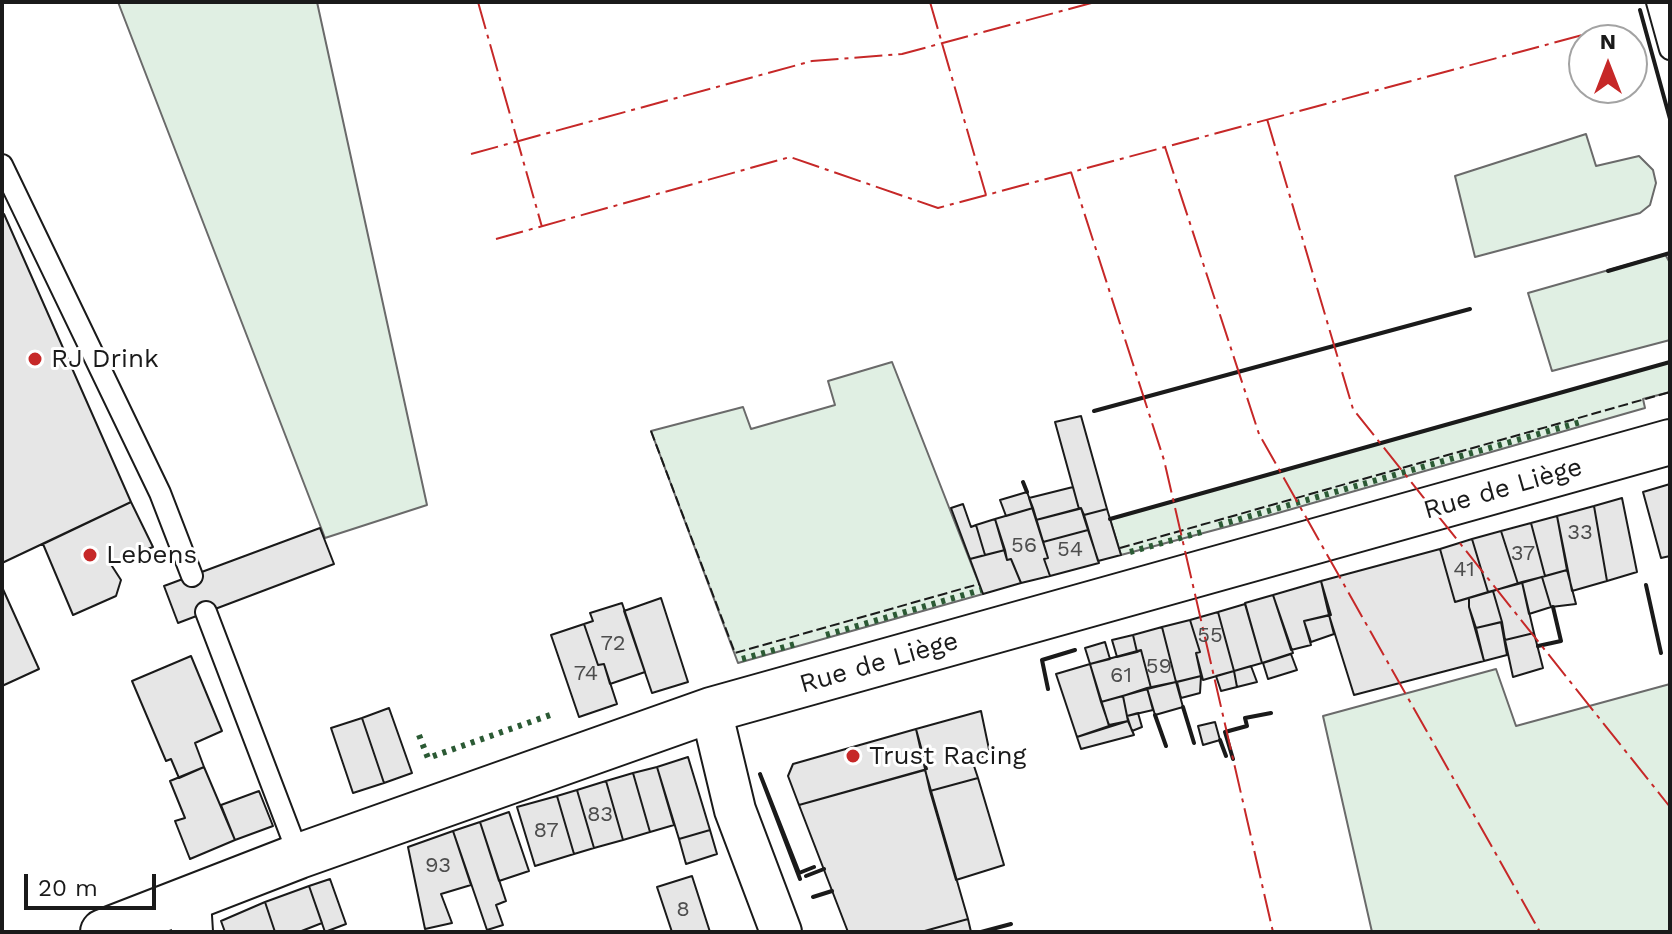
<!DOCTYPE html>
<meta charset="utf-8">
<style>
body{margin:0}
#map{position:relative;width:1672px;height:934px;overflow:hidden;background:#fff;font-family:"Work Sans",sans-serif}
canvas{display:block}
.frame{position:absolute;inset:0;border:4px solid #1a1a1a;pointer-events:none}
.north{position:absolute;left:1568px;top:24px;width:80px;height:80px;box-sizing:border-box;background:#fff;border:2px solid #a3a3a3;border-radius:50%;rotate:0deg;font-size:22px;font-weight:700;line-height:32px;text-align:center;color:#1a1a1a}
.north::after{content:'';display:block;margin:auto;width:28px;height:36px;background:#c62828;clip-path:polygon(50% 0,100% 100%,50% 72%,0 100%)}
.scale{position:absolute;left:24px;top:874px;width:132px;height:36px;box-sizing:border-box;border:4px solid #1a1a1a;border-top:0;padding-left:10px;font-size:24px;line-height:28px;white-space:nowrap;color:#1a1a1a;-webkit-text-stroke:6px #fff;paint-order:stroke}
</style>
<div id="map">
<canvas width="1672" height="934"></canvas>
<div class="frame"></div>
<div class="north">N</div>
<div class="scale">20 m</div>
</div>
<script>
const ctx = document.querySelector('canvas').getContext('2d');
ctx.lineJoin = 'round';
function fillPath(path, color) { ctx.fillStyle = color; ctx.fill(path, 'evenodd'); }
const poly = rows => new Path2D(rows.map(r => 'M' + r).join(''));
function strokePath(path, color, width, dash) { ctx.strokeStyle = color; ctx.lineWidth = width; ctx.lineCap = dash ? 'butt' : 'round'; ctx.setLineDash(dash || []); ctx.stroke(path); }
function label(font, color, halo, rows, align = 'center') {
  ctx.font = font + ' "Work Sans",sans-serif'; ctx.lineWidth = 6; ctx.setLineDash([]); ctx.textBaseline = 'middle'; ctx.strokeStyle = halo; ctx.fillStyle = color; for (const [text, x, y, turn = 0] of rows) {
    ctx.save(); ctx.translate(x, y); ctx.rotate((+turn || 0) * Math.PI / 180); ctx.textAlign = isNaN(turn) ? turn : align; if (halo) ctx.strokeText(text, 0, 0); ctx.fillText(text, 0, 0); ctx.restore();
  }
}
const green = poly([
 [118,2,317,2,427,505,325,538,118,2],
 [1586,134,1596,166,1639,156,1653,170,1656,183,1650,205,1640,213,1475,257,1455,176,1586,134],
 [1665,254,1670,263,1670,340,1552,371,1528,293,1665,254],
 [892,362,983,594,738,663,651,431,743,407,751,429,835,405,828,381,892,362],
 [1670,362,1670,392,1643,399,1645,408,1271,515,1121,555,1110,519,1670,362],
 [1496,669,1516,726,1670,684,1670,932,1372,932,1323,716,1496,669]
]);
fillPath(green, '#e0efe3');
strokePath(green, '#6a6a6a', 2);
const building = poly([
 [4,214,131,502,2,563,2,215,4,214],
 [1081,416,1107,509,1084,515,1081,508,1079,509,1055,422,1081,416],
 [1670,484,1670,556,1661,558,1643,492,1670,484],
 [1073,487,1079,509,1036,520,1029,498,1073,487],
 [1027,492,1033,508,1006,516,1000,500,1027,492],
 [1622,498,1637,572,1607,581,1594,506,1622,498],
 [131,502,153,547,110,563,121,580,116,596,73,615,43,544,131,502],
 [963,504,971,527,976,525,985,555,970,559,951,508,963,504],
 [1594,506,1607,581,1572,591,1557,516,1594,506],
 [1033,508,1048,558,1044,559,1050,576,1021,583,1011,559,1007,560,995,519,1033,508],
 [1081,508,1088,530,1043,542,1036,520,1081,508],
 [1107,509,1121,555,1098,561,1084,515,1107,509],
 [1557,516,1567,570,1545,576,1531,523,1557,516],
 [995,519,1005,550,985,555,976,525,995,519],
 [1531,523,1545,576,1518,584,1501,531,1531,523],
 [320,528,334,564,178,623,164,586,320,528],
 [1088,530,1099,563,1050,576,1044,559,1048,558,1043,542,1088,530],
 [1501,531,1518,584,1488,592,1472,539,1501,531],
 [1472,539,1488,592,1455,602,1440,549,1472,539],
 [1440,549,1455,602,1469,598,1469,607,1484,661,1354,695,1329,615,1321,581,1440,549],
 [1005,550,1007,560,1011,559,1021,583,983,594,970,559,1005,550],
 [1567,570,1576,604,1551,607,1542,577,1567,570],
 [1542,577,1551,607,1529,614,1522,582,1542,577],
 [1321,581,1331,615,1304,621,1311,645,1291,650,1273,595,1321,581],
 [1522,582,1534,633,1505,640,1502,622,1493,591,1522,582],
 [2,587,39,669,2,686,2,587],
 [1493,591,1502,622,1476,628,1469,607,1469,598,1493,591],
 [1273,595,1293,653,1262,663,1245,603,1273,595],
 [661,598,688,682,652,693,624,611,661,598],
 [622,603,645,672,610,684,604,664,598,665,584,624,593,621,590,613,622,603],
 [1245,604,1262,663,1234,671,1218,612,1245,604],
 [1218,612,1234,671,1203,680,1196,653,1200,652,1190,620,1218,612],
 [1329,615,1334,634,1311,642,1304,621,1329,615],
 [1190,620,1200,652,1196,653,1201,676,1176,682,1162,627,1190,620],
 [1501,622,1507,655,1484,661,1476,628,1501,622],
 [584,624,598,665,604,664,617,704,579,717,551,635,584,624],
 [1162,627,1176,682,1151,688,1141,650,1137,652,1133,635,1162,627],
 [1534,633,1543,668,1513,677,1505,640,1534,633],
 [1133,635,1137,652,1117,657,1112,640,1133,635],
 [1105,642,1110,659,1090,664,1085,648,1105,642],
 [1141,650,1151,688,1101,702,1090,664,1141,650],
 [1291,654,1297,670,1268,679,1263,663,1291,654],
 [191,656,222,731,195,743,204,767,179,778,171,759,166,761,132,681,191,656],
 [1090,664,1109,726,1077,737,1056,674,1090,664],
 [1251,666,1257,682,1237,687,1234,671,1251,666],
 [1234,671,1237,687,1221,691,1216,676,1234,671],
 [1201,676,1200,693,1181,698,1177,682,1201,676],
 [1176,682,1183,707,1155,715,1147,688,1176,682],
 [1147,688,1153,710,1127,716,1123,696,1147,688],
 [1123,696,1128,721,1109,725,1101,702,1123,696],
 [389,708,412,773,384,783,362,718,389,708],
 [981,711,990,754,972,760,978,778,930,791,916,729,981,711],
 [1138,713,1142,727,1132,731,1127,716,1138,713],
 [362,718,384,783,353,793,331,728,362,718],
 [1128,721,1134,735,1081,749,1077,737,1128,721],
 [1215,722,1220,740,1203,745,1198,726,1215,722],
 [916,729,927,769,799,805,788,776,793,764,916,729],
 [688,757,710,830,679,839,657,767,688,757],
 [204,767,235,840,190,859,175,821,185,818,170,781,204,767],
 [657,767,674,825,650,832,633,773,657,767],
 [925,770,968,919,921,932,848,932,799,805,925,770],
 [633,773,650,832,623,840,606,781,633,773],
 [978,778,1004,865,956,880,930,791,978,778],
 [606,781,623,840,594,848,577,790,606,781],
 [577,790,594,848,574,854,557,796,577,790],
 [259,791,273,826,235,840,221,805,259,791],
 [557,796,574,854,535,866,517,807,557,796],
 [509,812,529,871,499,881,480,822,509,812],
 [480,822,506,901,496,905,503,925,487,930,453,831,480,822],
 [710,830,717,854,686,864,679,839,710,830],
 [453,831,471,885,441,894,452,923,425,929,408,847,453,831],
 [692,876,710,932,672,932,657,887,692,876],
 [330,879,346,924,325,932,309,886,330,879],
 [309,886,322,923,299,932,275,932,265,902,309,886],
 [265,902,275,932,225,932,221,921,265,902],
 [968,919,971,932,921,932,968,919]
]);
fillPath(building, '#e6e6e6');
strokePath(building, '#1a1a1a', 2);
const service = poly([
 [1657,2,1670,49],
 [2,165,160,493,192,576],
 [206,612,299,856]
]);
const minor = poly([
 [711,710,735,810,781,932],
 [190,900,192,932]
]);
const secondary = poly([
 [103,932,299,856,711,710,1670,442]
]);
strokePath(service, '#1a1a1a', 24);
strokePath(minor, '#1a1a1a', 44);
strokePath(secondary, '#1a1a1a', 48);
strokePath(service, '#fff', 20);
strokePath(minor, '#fff', 40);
strokePath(secondary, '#fff', 44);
strokePath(poly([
 [1219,525,1584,421],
 [1130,552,1205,531],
 [826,635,981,590],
 [742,659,799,643],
 [419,735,428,758,553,714]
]), '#2b5a34', 6, [4, 6]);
strokePath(poly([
 [651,431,735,653,979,584],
 [1120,548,1670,392]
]), '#1a1a1a', 2, [10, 4]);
strokePath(poly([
 [1640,10,1670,119],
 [1608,271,1670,253],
 [1094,411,1470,309],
 [1023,482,1027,492],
 [1110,519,1670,362],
 [1646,585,1661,653],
 [1538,646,1561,641,1553,607],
 [1048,689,1042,660,1075,650],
 [1183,707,1194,743],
 [1155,715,1166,746],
 [1220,740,1226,756],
 [1233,759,1225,732,1247,726,1245,718,1271,713],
 [806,876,824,869],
 [800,879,760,774,799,873,814,867],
 [813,897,832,891],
 [981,932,1011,924]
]), '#1a1a1a', 4);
strokePath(poly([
 [478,2,542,227],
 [930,2,986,195],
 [1267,119,1353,409,1670,807],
 [1165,147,1259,434,1540,932],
 [471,154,812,61,902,54,1095,2],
 [1071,172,1164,460,1273,932],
 [496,239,790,157,938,208,1605,29]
]), '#c62828', 2, [28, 6, 4, 6]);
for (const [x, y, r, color] of [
 [35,359,8,"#c62828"],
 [90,555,8,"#c62828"],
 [853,756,8,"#c62828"]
]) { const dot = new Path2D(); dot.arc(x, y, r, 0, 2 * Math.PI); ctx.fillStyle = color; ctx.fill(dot); strokePath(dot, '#fff', 3); }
label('22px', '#4d4d4d', null, [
 ["33",1580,533],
 ["56",1024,546],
 ["54",1070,550],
 ["37",1523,554],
 ["41",1464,570],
 ["55",1210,636],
 ["72",613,644],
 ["59",1159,667],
 ["74",586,674],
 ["61",1121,676],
 ["83",600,815],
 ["87",546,831],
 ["93",438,866],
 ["8",683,910]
]);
label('26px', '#1a1a1a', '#fff', [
 ["RJ Drink",51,359],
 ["Lebens",106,555],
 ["Trust Racing",869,756]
], 'left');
label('26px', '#1a1a1a', '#fff', [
 ["Rue de Liège",1503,489,-16],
 ["Rue de Liège",879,663,-16]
]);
</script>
